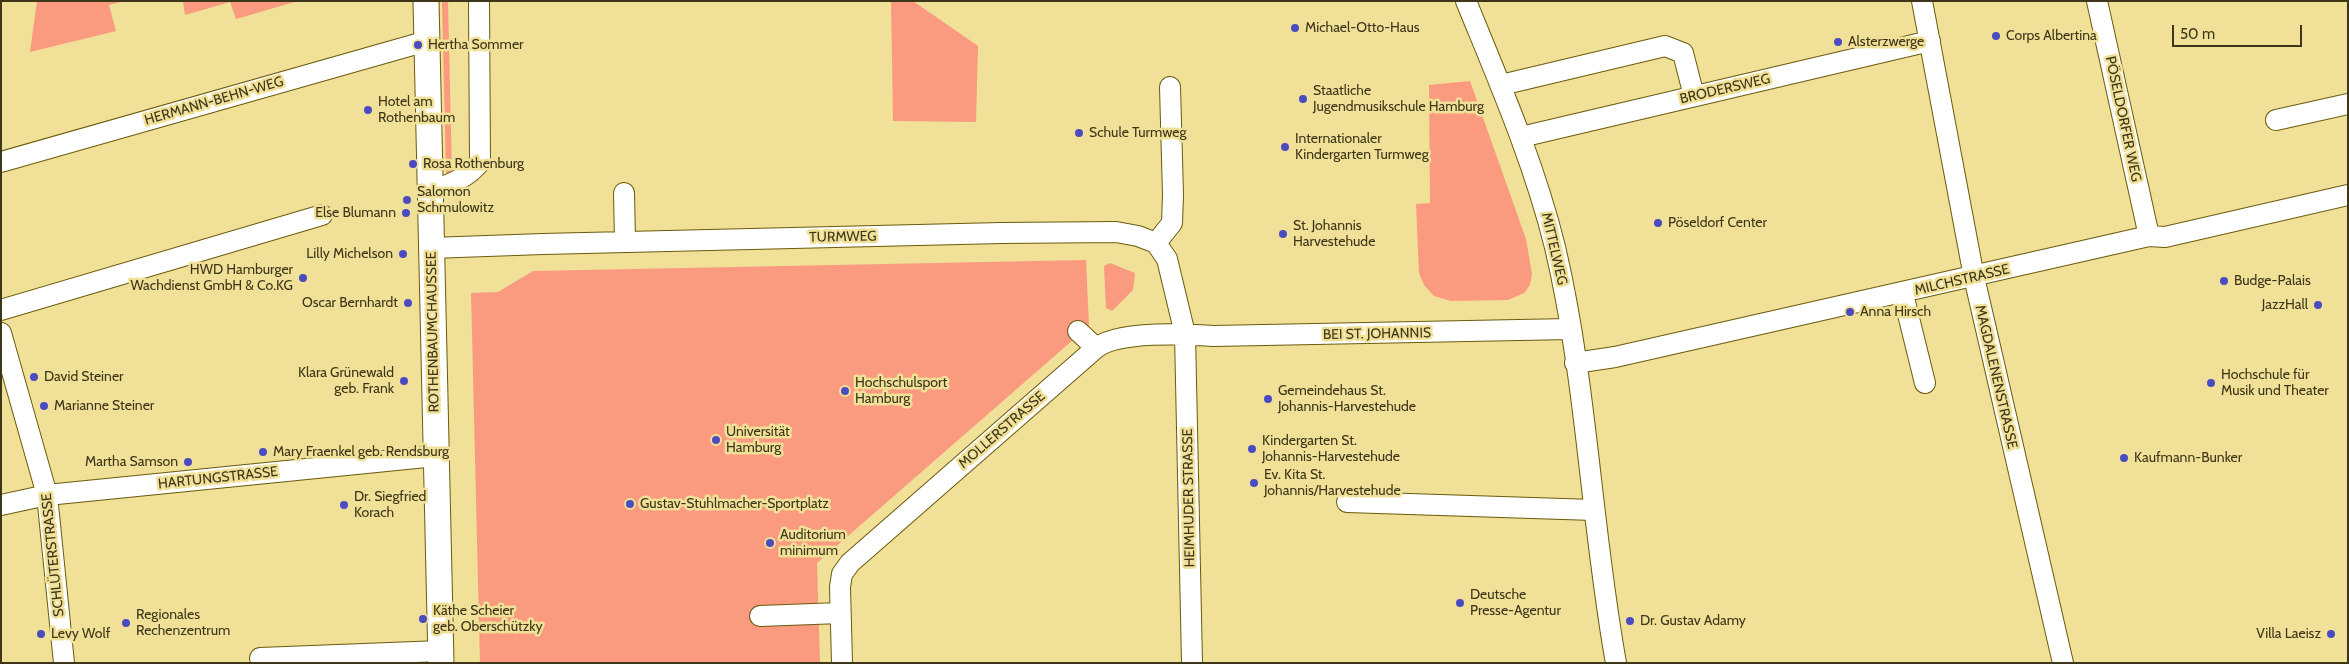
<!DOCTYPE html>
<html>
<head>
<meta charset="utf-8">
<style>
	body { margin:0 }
	#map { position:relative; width:2349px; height:664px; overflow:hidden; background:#f0e098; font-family:Cabin,sans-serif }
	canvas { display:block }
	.frame { position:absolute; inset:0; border:2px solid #3d3619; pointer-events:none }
	.scale { position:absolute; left:2172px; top:25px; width:130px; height:22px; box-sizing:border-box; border:2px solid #3d3619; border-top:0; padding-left:6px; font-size:15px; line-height:18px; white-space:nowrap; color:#3d3619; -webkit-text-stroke:4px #f0e098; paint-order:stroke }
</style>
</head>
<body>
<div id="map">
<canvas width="2349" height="664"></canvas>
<div class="frame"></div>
<div class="scale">50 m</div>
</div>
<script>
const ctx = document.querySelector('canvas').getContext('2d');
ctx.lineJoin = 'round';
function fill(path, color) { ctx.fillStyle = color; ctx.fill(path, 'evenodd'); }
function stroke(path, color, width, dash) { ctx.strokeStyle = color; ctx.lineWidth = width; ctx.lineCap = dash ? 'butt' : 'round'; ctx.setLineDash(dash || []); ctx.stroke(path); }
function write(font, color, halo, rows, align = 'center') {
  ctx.font = font + ' Cabin,sans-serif'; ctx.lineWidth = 5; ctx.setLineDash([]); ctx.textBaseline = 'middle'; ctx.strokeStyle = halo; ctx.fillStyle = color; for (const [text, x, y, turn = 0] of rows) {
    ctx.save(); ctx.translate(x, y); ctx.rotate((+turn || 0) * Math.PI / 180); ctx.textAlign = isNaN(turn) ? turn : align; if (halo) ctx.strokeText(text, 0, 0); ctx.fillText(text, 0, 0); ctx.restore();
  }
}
const green = new Path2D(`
	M37,1H124L109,5L116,31L30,52Z
	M183,1H298L236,19L230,2L185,15Z
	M442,1H448L452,175L446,173Z
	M891,1H913L978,46L976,122L893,121Z
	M1470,81L1526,239L1532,274L1530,285L1524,293L1508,300L1451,301L1434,296L1424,285L1419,273L1416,204L1430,203L1429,85Z
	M1086,260L1089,326L817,563L820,663H480L471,293L498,292L533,271Z
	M1110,263L1135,273L1133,290L1112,311L1106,308L1104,266Z`);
const minor = new Path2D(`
	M1466,1C1499,82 1534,162 1555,247C1587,383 1591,525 1616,663
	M1922,1L1974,277L2063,663
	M2097,1L2149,236
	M1501,85L1665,46L1683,53L1694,96
	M2276,120L2348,104
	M1521,137L1930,41
	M1,162L427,41
	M430,192C448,185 468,178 480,162L479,1
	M624,193L625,241
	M1156,243L1172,223L1173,195L1170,87
	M431,248L543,244L1001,233L1116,232L1138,236L1156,243L1167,259L1185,334L1192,663
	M1903,294L1925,383
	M1,310L322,215
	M1078,331L1096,348
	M1,333L47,495L64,663
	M1575,363L1615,357L2149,236L2165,237L2348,195
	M1347,502L1594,510
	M1,505L47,495L436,456
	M760,616L840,613
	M260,658L441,651
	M842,663L840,587L842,574L850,563L1096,348C1118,331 1185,334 1213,336L1570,329`);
const major = new Path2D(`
	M426,1L441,663`);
const markers = [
	[1295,28,5,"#4a4bc1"],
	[1996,36,5,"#4a4bc1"],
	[1838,42,5,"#4a4bc1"],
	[418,45,5,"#4a4bc1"],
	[1303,99,5,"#4a4bc1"],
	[368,110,5,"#4a4bc1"],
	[1079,133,5,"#4a4bc1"],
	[1285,147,5,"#4a4bc1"],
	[413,164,5,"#4a4bc1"],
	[407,200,5,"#4a4bc1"],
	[406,213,5,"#4a4bc1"],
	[1658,223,5,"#4a4bc1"],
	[1283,234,5,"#4a4bc1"],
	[403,254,5,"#4a4bc1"],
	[303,278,5,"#4a4bc1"],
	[2224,281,5,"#4a4bc1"],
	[408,303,5,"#4a4bc1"],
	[2318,305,5,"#4a4bc1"],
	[1850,312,5,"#4a4bc1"],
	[34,377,5,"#4a4bc1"],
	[404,381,5,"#4a4bc1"],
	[2211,383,5,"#4a4bc1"],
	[845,391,5,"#4a4bc1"],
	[1268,399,5,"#4a4bc1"],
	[44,406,5,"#4a4bc1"],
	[716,440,5,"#4a4bc1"],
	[1252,449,5,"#4a4bc1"],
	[263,452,5,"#4a4bc1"],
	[2124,458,5,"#4a4bc1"],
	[188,462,5,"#4a4bc1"],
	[1254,483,5,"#4a4bc1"],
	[630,504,5,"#4a4bc1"],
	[344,505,5,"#4a4bc1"],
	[770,543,5,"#4a4bc1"],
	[1460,603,5,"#4a4bc1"],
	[423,619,5,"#4a4bc1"],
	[1630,621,5,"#4a4bc1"],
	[126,623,5,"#4a4bc1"],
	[41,634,5,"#4a4bc1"],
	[2331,634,5,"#4a4bc1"]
];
const poiNames = [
	["Michael-Otto-Haus",1305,28],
	["Corps Albertina",2006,36],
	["Alsterzwerge",1848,42],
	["Hertha Sommer",428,45],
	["Staatliche",1313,91],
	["Jugendmusikschule Hamburg",1313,107],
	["Hotel am",378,102],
	["Rothenbaum",378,118],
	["Schule Turmweg",1089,133],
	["Internationaler",1295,139],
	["Kindergarten Turmweg",1295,155],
	["Rosa Rothenburg",423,164],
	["Salomon",417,192],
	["Schmulowitz",417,208],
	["Else Blumann",396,213,"right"],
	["Pöseldorf Center",1668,223],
	["St. Johannis",1293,226],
	["Harvestehude",1293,242],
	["Lilly Michelson",393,254,"right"],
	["HWD Hamburger",293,270,"right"],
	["Wachdienst GmbH & Co.KG",293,286,"right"],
	["Budge-Palais",2234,281],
	["Oscar Bernhardt",398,303,"right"],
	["JazzHall",2308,305,"right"],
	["Anna Hirsch",1860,312],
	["Klara Grünewald",394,373,"right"],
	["geb. Frank",394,389,"right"],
	["Hochschule für",2221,375],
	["Musik und Theater",2221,391],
	["David Steiner",44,377],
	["Hochschulsport",855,383],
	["Hamburg",855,399],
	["Gemeindehaus St.",1278,391],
	["Johannis-Harvestehude",1278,407],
	["Marianne Steiner",54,406],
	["Universität",726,432],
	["Hamburg",726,448],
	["Kindergarten St.",1262,441],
	["Johannis-Harvestehude",1262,457],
	["Mary Fraenkel geb. Rendsburg",273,452],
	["Kaufmann-Bunker",2134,458],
	["Martha Samson",178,462,"right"],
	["Ev. Kita St.",1264,475],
	["Johannis/Harvestehude",1264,491],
	["Dr. Siegfried",354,497],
	["Korach",354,513],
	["Gustav-Stuhlmacher-Sportplatz",640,504],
	["Auditorium",780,535],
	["minimum",780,551],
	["Deutsche",1470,595],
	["Presse-Agentur",1470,611],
	["Käthe Scheier",433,611],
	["geb. Oberschützky",433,627],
	["Regionales",136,615],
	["Rechenzentrum",136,631],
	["Dr. Gustav Adamy",1640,621],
	["Levy Wolf",51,634],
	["Villa Laeisz",2321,634,"right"]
];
const streetNames = [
	["BRODERSWEG",1725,89,-13],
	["HERMANN-BEHN-WEG",214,101,-16],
	["PÖSELDORFER WEG",2123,119,78],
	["TURMWEG",843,237,-1],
	["MITTELWEG",1554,249,77],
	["MILCHSTRASSE",1962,280,-13],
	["ROTHENBAUMCHAUSSEE",433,332,-91],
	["BEI ST. JOHANNIS",1377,334,-1],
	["MAGDALENENSTRASSE",1996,377,77],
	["MOLLERSTRASSE",1002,430,-41],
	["HARTUNGSTRASSE",218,478,-6],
	["HEIMHUDER STRASSE",1189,498,-91],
	["SCHLÜTERSTRASSE",53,555,-96]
];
fill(green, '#fa9a7e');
stroke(minor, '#6b5b0c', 22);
stroke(major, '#6b5b0c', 27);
stroke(minor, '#fff', 20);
stroke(major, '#fff', 25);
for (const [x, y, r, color] of markers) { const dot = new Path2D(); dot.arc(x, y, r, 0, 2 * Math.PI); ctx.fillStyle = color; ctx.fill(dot); stroke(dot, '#f0e098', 2); }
write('14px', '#3d3619', '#f0e098', poiNames, 'left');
write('14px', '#3d3619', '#f0e098', streetNames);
</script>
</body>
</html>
